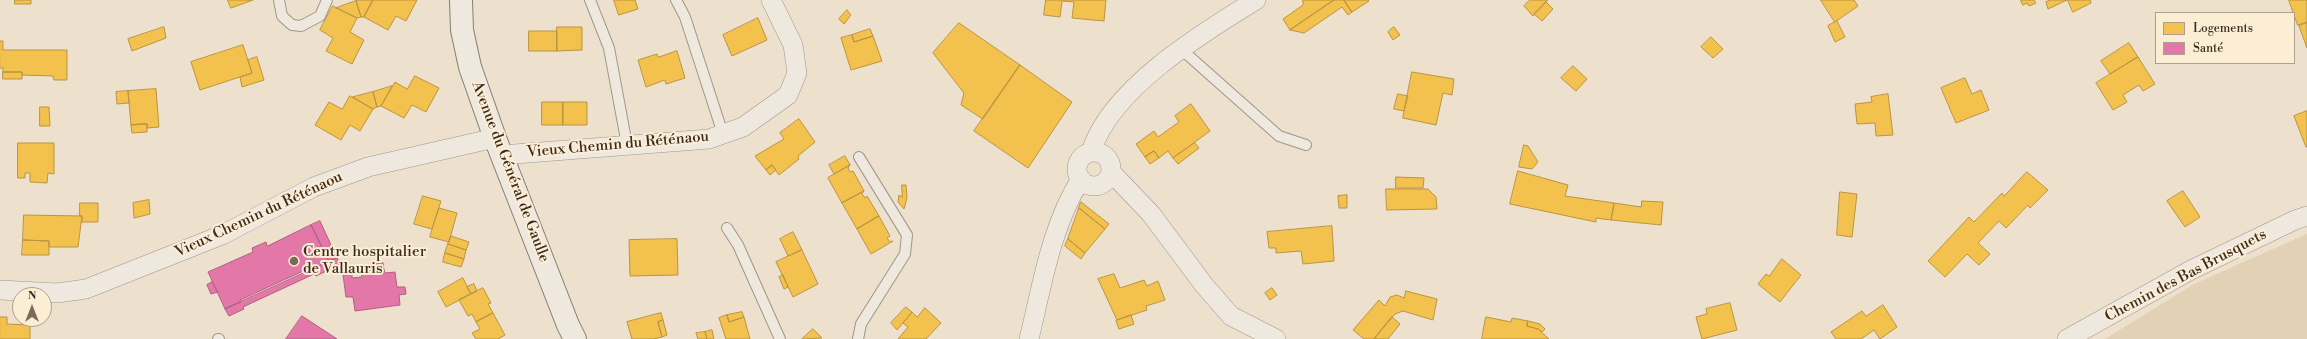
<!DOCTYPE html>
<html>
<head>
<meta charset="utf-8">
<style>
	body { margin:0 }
	#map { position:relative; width:2307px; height:339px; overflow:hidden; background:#ede0cc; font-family:"Libre Bodoni",serif }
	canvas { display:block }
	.legend { position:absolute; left:2155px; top:12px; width:140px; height:52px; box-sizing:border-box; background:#fcedd5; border:1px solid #af9f8d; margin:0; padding:5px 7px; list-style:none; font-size:12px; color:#3b2b20 }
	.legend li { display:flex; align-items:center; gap:8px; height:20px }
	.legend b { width:20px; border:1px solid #af9f8d }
	.north { position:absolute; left:12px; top:287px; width:40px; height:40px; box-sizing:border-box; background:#fcedd5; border:1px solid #af9f8d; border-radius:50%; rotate:0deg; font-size:11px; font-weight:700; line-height:16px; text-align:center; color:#3b2b20 }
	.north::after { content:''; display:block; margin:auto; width:14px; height:18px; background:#796a5c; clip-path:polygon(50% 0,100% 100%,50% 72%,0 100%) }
</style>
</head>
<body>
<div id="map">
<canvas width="2307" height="339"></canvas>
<ul class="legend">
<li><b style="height:11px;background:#f2c14e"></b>Logements</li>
<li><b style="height:11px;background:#e377a8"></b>Santé</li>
</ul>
<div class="north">N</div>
</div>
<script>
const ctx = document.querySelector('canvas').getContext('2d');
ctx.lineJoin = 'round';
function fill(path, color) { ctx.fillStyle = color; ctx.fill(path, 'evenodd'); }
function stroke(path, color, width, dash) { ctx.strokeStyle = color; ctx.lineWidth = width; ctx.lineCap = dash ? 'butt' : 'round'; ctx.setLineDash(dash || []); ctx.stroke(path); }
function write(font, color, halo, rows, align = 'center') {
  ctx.font = font + ' "Libre Bodoni",serif'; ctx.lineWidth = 4; ctx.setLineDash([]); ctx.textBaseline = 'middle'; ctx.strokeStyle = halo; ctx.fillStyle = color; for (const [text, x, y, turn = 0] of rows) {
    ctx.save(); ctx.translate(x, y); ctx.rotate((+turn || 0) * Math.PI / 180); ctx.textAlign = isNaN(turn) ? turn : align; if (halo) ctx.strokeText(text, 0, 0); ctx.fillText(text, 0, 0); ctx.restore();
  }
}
const green = new Path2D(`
	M2307,234V339H2105L2194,284Z`);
const homes = new Path2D(`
	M15,0H31V4H15Z
	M228,0H253L231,8Z
	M360,0H373L364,17H361L356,1Z
	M373,0H417L406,21L396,16L388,30L364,17Z
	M614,0H635L638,9L619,15Z
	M1046,0H1106L1104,21L1072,18L1074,2L1062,1L1060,17L1044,15Z
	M1303,0H1334L1290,30L1283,19L1303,5Z
	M1334,0H1344L1352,12L1348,15L1342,7L1304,33L1290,30Z
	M1344,0H1368L1369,1L1352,12Z
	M1530,0H1548L1533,16L1524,6Z
	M1821,0H1854L1858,6L1835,22Z
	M2021,0H2034L2036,3L2029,6L2027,3L2023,5Z
	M2051,0H2067L2048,9L2046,2Z
	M2068,0H2090L2091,3L2073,12Z
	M2289,0H2307V22L2298,25Z
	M356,1L361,17L357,18L336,8Z
	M1546,2L1553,9L1542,21L1534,14Z
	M333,6L357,18L350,32L364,40L352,64L326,51L333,38L320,30Z
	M847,10L851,15L844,24L839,19Z
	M758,18L767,40L732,56L723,35Z
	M1837,21L1845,37L1835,42L1828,26Z
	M959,23L1020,65L983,119L961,105L964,93L933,53Z
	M2307,23V48L2299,26Z
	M164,27L166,38L132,51L128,39Z
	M557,27H582V50L557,51Z
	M1394,27L1400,35L1393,40L1388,32Z
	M870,29L873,36L854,42L852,35Z
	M529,31H557V51H529Z
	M852,35L854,42L873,36L882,61L851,70L841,38Z
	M1711,37L1723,49L1713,58L1701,47Z
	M0,41H3V50H67V80H54L53,76L22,75V72H3V68H0Z
	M2129,43L2138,57L2110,74L2101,61Z
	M243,45L252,73L200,90L191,62Z
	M677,51L685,78L666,84L665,80L646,87L638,60L657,54L658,57Z
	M257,57L264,80L242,87L240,77L252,73L248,60Z
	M2138,57L2155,84L2143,91L2139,85L2123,95L2127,102L2113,110L2096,83Z
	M1020,65L1072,102L1028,168L974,131Z
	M1573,66L1587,79L1576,91L1561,78Z
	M3,72H22V79H3Z
	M1412,72L1454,79L1452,95L1443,93L1436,125L1403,118Z
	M415,76L439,88L426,112L412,105L404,118L381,106L395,82L407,89Z
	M1965,78L1972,94L1981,90L1989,110L1956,123L1941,88Z
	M392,86L381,106L377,107L373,92Z
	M156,89L159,127L147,128V124L131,125L128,91Z
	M128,91L129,103L117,104L116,92Z
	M373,92L377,107L373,109L353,97Z
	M1398,94L1408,96L1404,111L1394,109Z
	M1888,94L1893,135L1876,136L1875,123L1857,124L1855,104L1872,102L1871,97Z
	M350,96L373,109L360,131L350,125L341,140L315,125L329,102L342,109Z
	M542,102H563V125H542Z
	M563,102H587V125H563Z
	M1191,104L1210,131L1173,158L1168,151L1159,158L1154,151L1145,157L1136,144L1154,131L1158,137L1179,122L1175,116Z
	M40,107H49L50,126H40Z
	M2307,111V147H2306L2294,116Z
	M799,119L815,142L798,156L799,159L779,175L772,165L766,170L755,156L784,139L780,133Z
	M147,124V132L132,133L131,125Z
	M18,143H54V174L48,173L47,183L30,182V173H25V178H18Z
	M1195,143L1199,148L1178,164L1173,158Z
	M1524,145L1528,146L1538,162L1532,169L1519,167Z
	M1154,151L1159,158L1150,164L1145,157Z
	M845,156L850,165L834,174L829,165Z
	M772,165L776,170L770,175L766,170Z
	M850,165L848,168L850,172L853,171L864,191L842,203L828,178Z
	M1518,171L1568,185L1565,196L1614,203L1611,220L1596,218V222L1510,204Z
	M2027,172L2048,190L2030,208L2028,205L2006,228L1999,221L1978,243L1990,254L1979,265L1967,254L1945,277L1928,261L1969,217L1974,222L2002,193L2004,196Z
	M1396,177L1424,178L1423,188H1396Z
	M902,185H906L907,198L904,209L898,202L899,195L902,197Z
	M1386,189H1428L1436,197L1437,209L1387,210Z
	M864,191L862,194L865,198L867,196L879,216L857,229L842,203Z
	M2183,191L2200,217L2185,227L2167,201Z
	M1840,192L1857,194L1852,237L1837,235Z
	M1347,195V208H1339L1338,196Z
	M423,196L441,201L432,229L414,224Z
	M149,200L150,214L134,218L133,203Z
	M1642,201L1663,202L1661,225L1611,220L1614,203L1641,207Z
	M1081,202L1109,224L1105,229L1079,208Z
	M80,203H98V222H82V216H80Z
	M439,208L457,213L449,242L430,237Z
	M1079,208L1105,229L1085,253L1068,239Z
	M24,215L82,216L78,247H49V241L23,240Z
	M879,216L890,236L887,238L890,242L893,241L871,254L857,229Z
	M1332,226L1334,261L1303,264L1301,251L1276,253V248H1269L1267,232Z
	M793,232L802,250L788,256L780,239Z
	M451,236L469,242L466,250L448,244Z
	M677,239L678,275L630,276L629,240Z
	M1068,239L1085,253L1081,259L1065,246Z
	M23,240L49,241V255H22Z
	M448,244L466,250L464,259L445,253Z
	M802,250L818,284L793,297L776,262Z
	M445,253L464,259L461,267L443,262Z
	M1782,259L1801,275L1780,302L1758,284L1766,274L1769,276Z
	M1114,274L1120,288L1144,280L1147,286L1158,281L1165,300L1146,306L1147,310L1117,320L1098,279Z
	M783,275L788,287L784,289L779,277Z
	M463,278L471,294L446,307L438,292Z
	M474,284L477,291L471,294L467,287Z
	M483,288L491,303L488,304L493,313L476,322L472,314L468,316L459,300Z
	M1272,288L1277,295L1270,300L1265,293Z
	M1406,291L1437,299L1433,320L1403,311L1395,314L1374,339H1364L1353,330L1379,300L1385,306L1390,297L1397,295L1404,298Z
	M1730,303L1737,330L1702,339L1696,317L1707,314L1706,309Z
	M1883,305L1897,327L1880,339L1874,330L1861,339H1836L1831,332L1862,311L1866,316Z
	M906,307L912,312L897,330L891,323Z
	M925,308L941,323L926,339H898L908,327L903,323L912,312L917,317Z
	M742,312L744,317L729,322L727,315Z
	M493,313L505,335L498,339H476L472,333L480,329L476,322Z
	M661,313L663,320L658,322L662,337L653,339H632L627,322Z
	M727,315L729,322L744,317L750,339H726L719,318Z
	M1131,315L1134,324L1119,329L1116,321Z
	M0,317H7V324L30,325V339H0Z
	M1392,317L1400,324L1388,339H1374Z
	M1486,317L1511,322L1512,318L1528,321L1527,326L1538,329L1549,339H1482Z
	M663,320L667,335L662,337L658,322Z
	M1528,321L1540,324L1545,329L1542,332L1538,329L1527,326Z
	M813,329L822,338L802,339Z
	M712,330L714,339H707L705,332Z
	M705,332L707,339H698L696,333Z`);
const health = new Path2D(`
	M320,221L337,258L329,261L311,225Z
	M311,225L329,261L313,269L312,267L240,300L241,302L225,309L208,272L253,252L252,248L266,242L267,246Z
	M337,258L341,264L316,276L314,274L243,307L244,309L229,316L225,309Z
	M383,263L384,270L370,272L369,265Z
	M384,270L385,273L395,272L397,287H405L406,294L399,295L400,305L355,311L353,297H346L343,275L352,274V278L362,277L361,273Z
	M212,282L218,292L211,294L207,285Z
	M302,316L337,339H286Z`);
const lane = new Path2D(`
	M279,0L282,16L292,25L301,26L320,16L327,0
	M590,0L609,48L627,145
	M676,0L685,17L723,134
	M1181,49L1279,136L1306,145
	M727,228L738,245L780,339
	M218,339H219
	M858,339L861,324L905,254L907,235L859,157`);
const street = new Path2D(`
	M1091,152C1110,89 1202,33 1256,0
	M1077 169a17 17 0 1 1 34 0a17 17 0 1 1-34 0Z
	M502,155L709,139L743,127L788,95L797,73L793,45L771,0
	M1111,172L1151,214L1204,285L1231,316L1276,339
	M0,290L57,293L86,289L222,235L314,187L368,167L495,138
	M1029,339C1042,286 1051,226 1081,179
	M2067,339L2191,270L2295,220L2307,216`);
const secondary = new Path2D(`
	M461,0L462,30L470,67L495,138L568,325L575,339`);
const markers = [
	[294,261,5,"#796a5c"]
];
const streetNames = [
	["Vieux Chemin du Réténaou",618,145,-5],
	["Avenue du Général de Gaulle",510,172,69],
	["Vieux Chemin du Réténaou",259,215,-25],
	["Chemin des Bas Brusquets",2186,276,-28]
];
const poiNames = [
	["Centre hospitalier",303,252],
	["de Vallauris",303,269]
];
fill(green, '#e3d1b5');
fill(homes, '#f2c14e');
stroke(homes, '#bb9440', 1);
fill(health, '#e377a8');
stroke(health, '#b1607f', 1);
stroke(lane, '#9f9689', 12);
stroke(street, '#9f9689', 20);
stroke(secondary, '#867e72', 24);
stroke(lane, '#efe8df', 10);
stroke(street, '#efe8df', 19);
stroke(secondary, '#efe8df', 22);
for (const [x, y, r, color] of markers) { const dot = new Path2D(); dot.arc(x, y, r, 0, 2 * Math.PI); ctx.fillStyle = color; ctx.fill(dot); stroke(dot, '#fcedd5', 1.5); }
write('15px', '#3b2b20', '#fcedd5', streetNames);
write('15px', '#3b2b20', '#fcedd5', poiNames, 'left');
</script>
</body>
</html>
